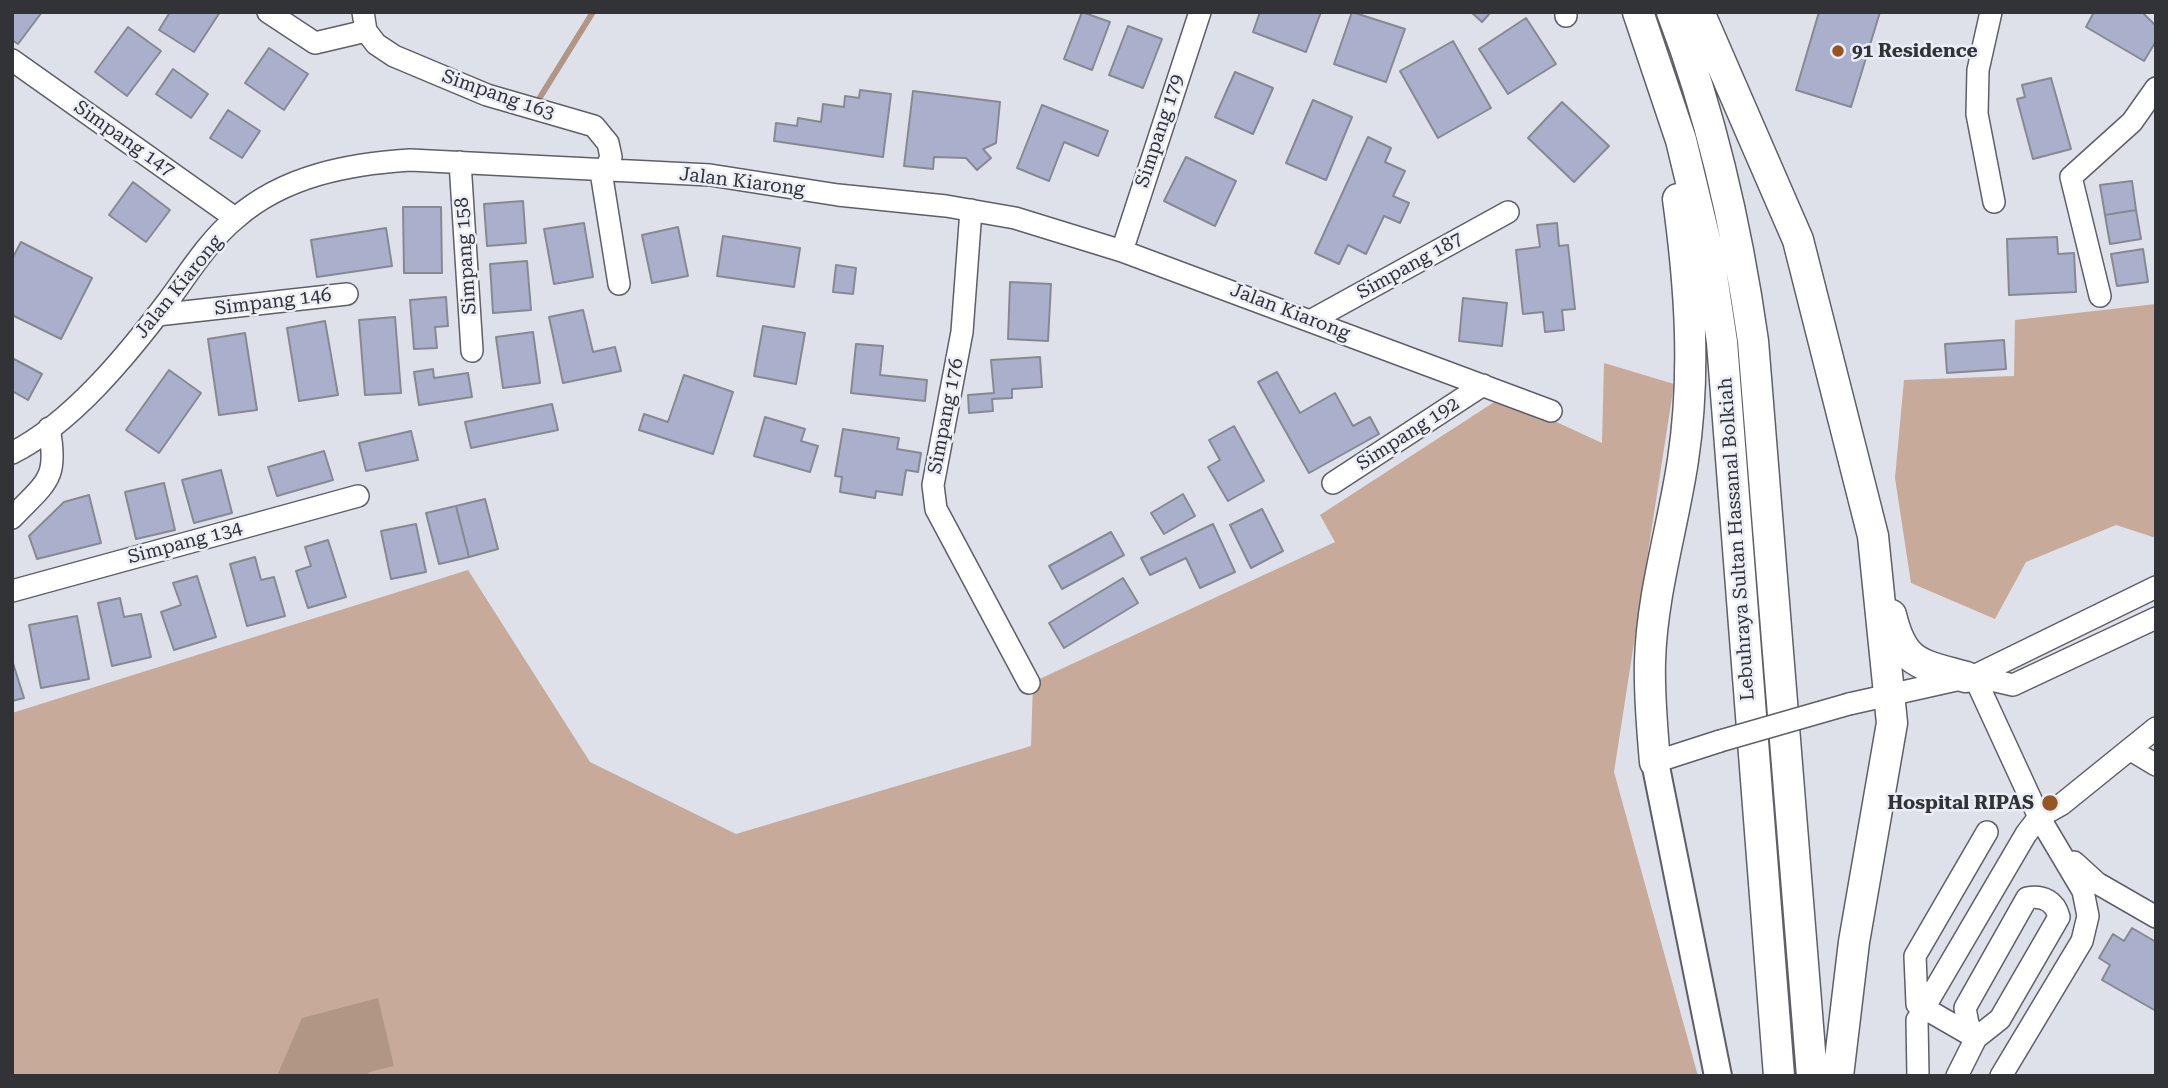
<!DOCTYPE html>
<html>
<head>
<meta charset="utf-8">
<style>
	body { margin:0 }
	#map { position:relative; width:2168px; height:1088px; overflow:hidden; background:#dee0ea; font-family:"Roboto Serif",serif }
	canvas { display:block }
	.frame { position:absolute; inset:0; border:14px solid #323337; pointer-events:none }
</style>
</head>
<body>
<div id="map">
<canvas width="2168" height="1088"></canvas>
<div class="frame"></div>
</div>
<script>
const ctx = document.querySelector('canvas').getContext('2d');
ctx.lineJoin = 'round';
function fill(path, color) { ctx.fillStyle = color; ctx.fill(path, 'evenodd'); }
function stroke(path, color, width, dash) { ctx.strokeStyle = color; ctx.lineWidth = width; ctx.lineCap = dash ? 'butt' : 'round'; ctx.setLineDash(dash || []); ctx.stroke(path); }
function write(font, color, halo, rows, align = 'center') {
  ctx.font = font + ' "Roboto Serif",serif'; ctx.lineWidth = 5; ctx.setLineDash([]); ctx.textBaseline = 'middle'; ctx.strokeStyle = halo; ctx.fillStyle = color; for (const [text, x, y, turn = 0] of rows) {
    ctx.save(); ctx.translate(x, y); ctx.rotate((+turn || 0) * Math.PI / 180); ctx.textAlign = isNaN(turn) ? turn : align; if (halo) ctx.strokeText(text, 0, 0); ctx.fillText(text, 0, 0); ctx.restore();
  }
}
const forest = new Path2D(`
	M2156,304V538L2116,525L2026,562L1995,619L1911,583L1895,478L1904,380L2014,376L2015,320Z
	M1604,363L1674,384L1614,772L1698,1076H12V713L468,570L590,762L736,834L1031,746L1033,682L1335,542L1320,515L1502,397L1602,443Z`);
const water = new Path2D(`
	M378,998L394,1066L369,1072L366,1076H277L302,1018Z`);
const stream = new Path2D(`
	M539,99L593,12`);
const building = new Path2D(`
	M12,12H42L18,44L12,40Z
	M170,12H220L194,52L159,30Z
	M1082,12L1110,22L1092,70L1064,59Z
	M1260,12H1321L1306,52L1253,32Z
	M1352,12L1405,29L1386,82L1334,64Z
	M1471,12H1491L1482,22Z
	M1819,12H1880L1851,107L1796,90Z
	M2094,12H2142L2156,26V41L2144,61L2086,27Z
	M1526,18L1556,64L1508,94L1479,49Z
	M1128,26L1162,39L1143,88L1109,75Z
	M128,27L161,51L127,96L95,72Z
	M1453,41L1491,108L1438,138L1400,71Z
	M269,48L308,74L284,110L245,83Z
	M173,69L208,94L191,118L156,94Z
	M1235,72L1273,88L1253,134L1215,117Z
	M2051,78L2071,149L2033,159L2017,99L2025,97L2022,85Z
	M860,90L891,94L883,157L774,141L776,123L797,126L798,118L821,122L823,104L844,107L845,96L859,98Z
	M913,91L1000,102L996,143L983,149L991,158L977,170L966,158L934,157L933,169L904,166Z
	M1313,100L1352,117L1326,180L1286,163Z
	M1562,102L1609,146L1574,182L1528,138Z
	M1042,105L1108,131L1098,156L1064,142L1049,181L1017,168Z
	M228,110L260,131L242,158L210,138Z
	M1368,137L1391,148L1385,162L1405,171L1393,196L1409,203L1400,223L1384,216L1366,254L1348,245L1339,264L1315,253Z
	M1186,157L1236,181L1215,226L1164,201Z
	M2132,181L2136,210L2105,215L2100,185Z
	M133,182L170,210L146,242L109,215Z
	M523,201L526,243L487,246L484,204Z
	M403,207H441L442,273H404Z
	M2136,210L2141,239L2110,244L2105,215Z
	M584,223L593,277L554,284L544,229Z
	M1557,223L1559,246L1568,245L1575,309L1562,310L1564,330L1545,332L1543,312L1523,314L1516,250L1540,247L1537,225Z
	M678,227L688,276L652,283L642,235Z
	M386,228L392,266L317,277L311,240Z
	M723,236L800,248L794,287L717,276Z
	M2057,237L2058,254L2074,253L2076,292L2009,295L2007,239Z
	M21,242L92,278L61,339L12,315V259Z
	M2143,249L2148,282L2117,286L2111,254Z
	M527,261L531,310L493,313L490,264Z
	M836,265L856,268L853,294L833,292Z
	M1010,282L1051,284L1048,341L1008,339Z
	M446,297L448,326L435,327L437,348L414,349L410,300Z
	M1463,298L1507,303L1502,346L1459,341Z
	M583,310L593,352L615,347L621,371L563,383L549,317Z
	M395,317L401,393L365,395L359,320Z
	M325,321L338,395L299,401L287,328Z
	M763,326L805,333L796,384L754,376Z
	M533,332L540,383L503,388L496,337Z
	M245,333L257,410L219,415L208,339Z
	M2004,340L2006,369L1947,373L1945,344Z
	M856,344L883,346L880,375L927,380L925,401L851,393Z
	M1040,357L1042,387L1012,389V398L992,399L993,411L969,413L968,395L994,393L991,360Z
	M12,358L42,374L28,400L12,391Z
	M433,369L434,378L468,373L472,397L419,405L414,372Z
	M169,370L201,393L159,453L126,430Z
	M1277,372L1300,413L1335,393L1353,426L1370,417L1379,434L1309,473L1258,382Z
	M684,375L733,392L713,454L639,430L644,414L668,422Z
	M552,404L558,430L471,448L465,422Z
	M765,417L805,429L801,441L818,446L810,472L754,456Z
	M1234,426L1264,481L1228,501L1208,467L1220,460L1209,440Z
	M843,429L899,438L897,449L921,453L918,472L906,470L902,495L876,491L875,498L840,492L842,477L835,476Z
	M411,431L418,460L366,471L359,443Z
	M324,451L333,480L277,496L268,467Z
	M221,470L232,513L194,523L182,480Z
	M164,483L175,530L136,539L125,492Z
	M1183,494L1195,516L1164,534L1151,513Z
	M89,495L101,543L37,559L29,536L64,502Z
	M485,499L498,549L469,557L456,506Z
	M456,506L469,557L439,564L426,513Z
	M1262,509L1283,551L1251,568L1230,525Z
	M416,524L426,572L391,579L381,531Z
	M1213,524L1235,572L1200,588L1186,558L1150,575L1141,558Z
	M1111,532L1124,555L1062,589L1049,566Z
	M328,540L346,597L308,608L296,571L311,566L305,547Z
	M255,557L261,580L274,577L285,616L247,626L230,564Z
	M197,576L216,637L174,650L161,612L181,605L173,583Z
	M1123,578L1138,603L1064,648L1049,623Z
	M120,598L124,617L141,614L151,657L112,666L98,603Z
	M77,616L89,679L41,688L29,625Z
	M12,660L24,698L12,701Z
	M2132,928L2156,942V1011L2102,980L2110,965L2099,958L2113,934L2124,941Z`);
const minor = new Path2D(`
	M268,12L315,43L366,31
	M363,12L366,31L376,44L394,56L487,95L594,126L608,143L611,157L602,178L619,284
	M1566,12V16
	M1991,12L1978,70L1977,114L1994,202
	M12,60L235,218
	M460,162L472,351
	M971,210L962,332L933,485L936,509L1029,683
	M1122,251L1200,12
	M2100,296L2071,177L2132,122L2156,88
	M157,315L347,294
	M1312,320L1508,212
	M12,453C72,423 128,354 168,301C188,274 209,240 236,218C284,176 348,164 410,160L710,175L838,195L946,206L1015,218L1122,251L1551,411
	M1333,483L1483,385
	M12,518C46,482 59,480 49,428
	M12,591L358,496
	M1974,676L2039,817L2083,891L2088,916L2082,941L2001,1076
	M1974,676L2013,685L2156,618
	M1849,704L1974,676L2156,587
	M2131,750L2156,765
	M1655,762L1720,741
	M2074,862L2097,883L2156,917
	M1976,1038L1917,1004L1915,956L1987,832
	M1918,1076L1917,1020L2026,834L2039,817L2062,804L2156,728
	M1957,1076L1976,1038L2000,1019L2059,917C2055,901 2043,895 2027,898L1965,1008L1968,1024L1976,1038`);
const major = new Path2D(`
	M1655,762L1718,1076`);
const highway = new Path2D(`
	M1638,12L1681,140L1709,256L1722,342L1779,1076
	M1672,12C1713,120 1737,228 1753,341L1812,1076
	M1699,12L1798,240L1873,536L1892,723L1854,942L1838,1076
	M1891,615C1903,665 1920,664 1966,677
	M1655,762C1652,728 1649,695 1650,661C1652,593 1673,527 1683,460C1696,373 1690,286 1678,199`);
const minorBridge = new Path2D(`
	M1720,741L1849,704`);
const markers = [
	[1838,51,7,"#985524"],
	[2050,803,9,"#985524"]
];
const poiNames = [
	["91 Residence",1852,51],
	["Hospital RIPAS",2034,803,"right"]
];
const streetNames = [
	["Simpang 163",498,95,19],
	["Simpang 179",1160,131,-72],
	["Simpang 147",124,139,35],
	["Jalan Kiarong",742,182,7],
	["Simpang 158",466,256,-94],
	["Simpang 187",1410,266,-29],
	["Jalan Kiarong",179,287,-51],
	["Simpang 146",273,302,-7],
	["Jalan Kiarong",1290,312,21],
	["Simpang 176",946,416,-79],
	["Simpang 192",1408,434,-33],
	["Lebuhraya Sultan Hassanal Bolkiah",1737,539,-94],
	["Simpang 134",185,543,-15]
];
fill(forest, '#c7aa99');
fill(water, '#b19685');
stroke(stream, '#b19685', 6);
fill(building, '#aab0cc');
stroke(building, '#878992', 2);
stroke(minor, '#5e5f68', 24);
stroke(major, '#5e5f68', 30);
stroke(highway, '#5e5f68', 33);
stroke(minor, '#fff', 21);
stroke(major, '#fff', 26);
stroke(highway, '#fff', 30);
stroke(minorBridge, '#5e5f68', 24, []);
stroke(minorBridge, '#fff', 21);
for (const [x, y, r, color] of markers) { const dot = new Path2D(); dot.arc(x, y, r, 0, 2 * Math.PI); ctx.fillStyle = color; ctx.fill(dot); stroke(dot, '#ebedf7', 2.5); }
write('bold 19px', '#323337', '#ebedf7', poiNames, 'left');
write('19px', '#323337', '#ebedf7', streetNames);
</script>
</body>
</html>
